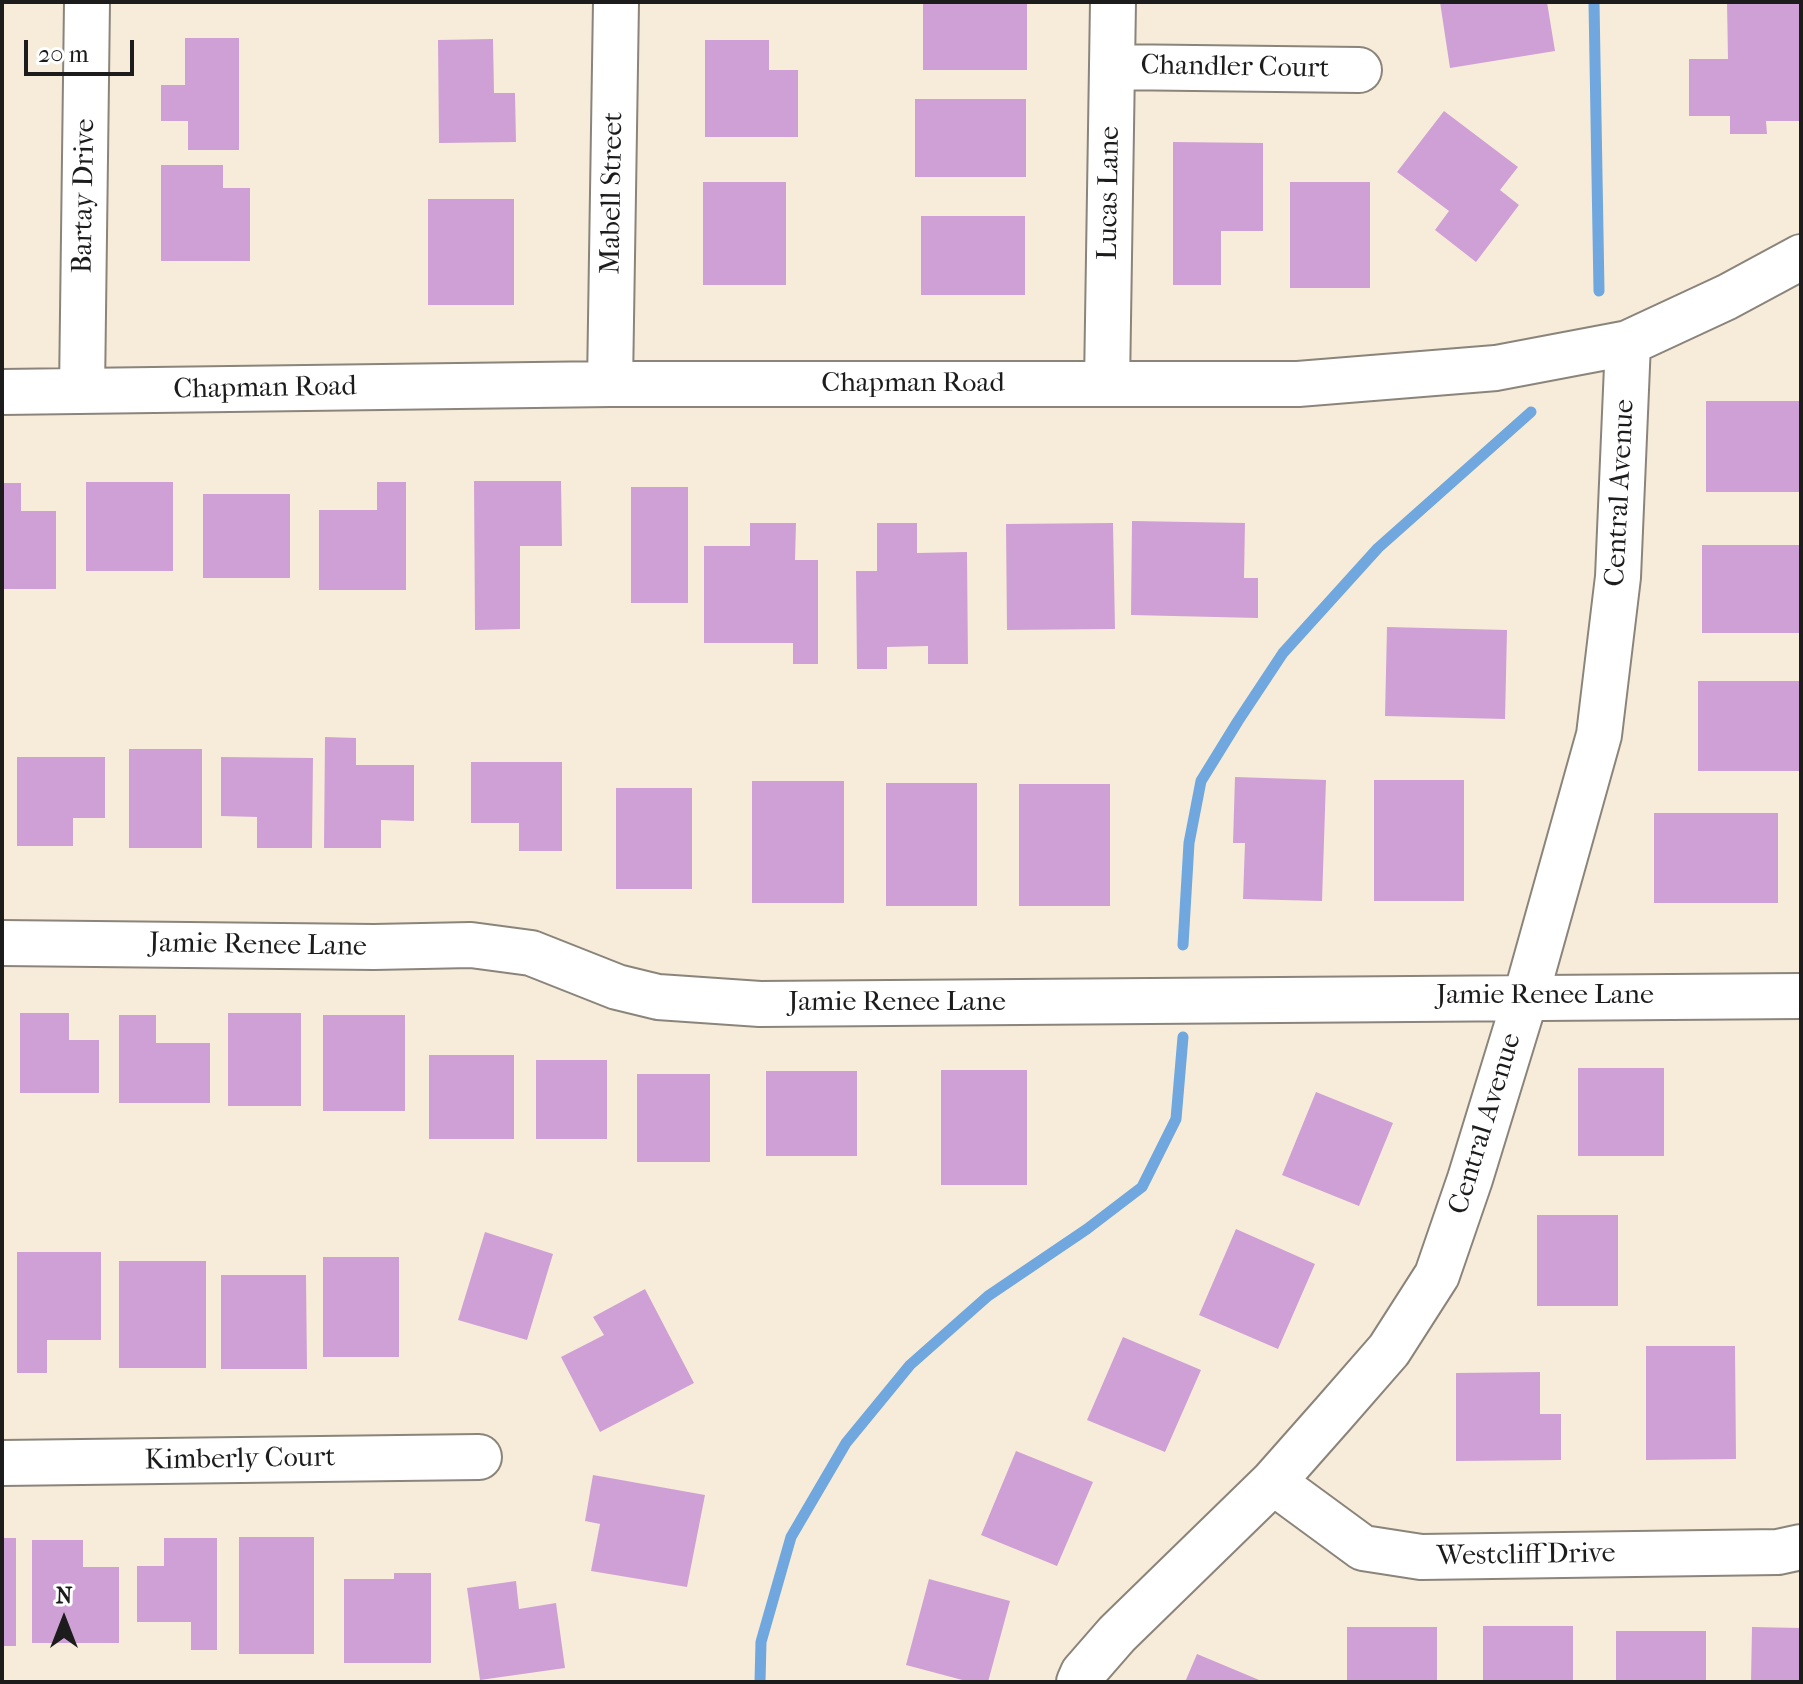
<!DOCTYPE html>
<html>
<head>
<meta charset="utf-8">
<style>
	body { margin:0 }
	#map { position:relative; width:1803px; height:1684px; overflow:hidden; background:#f7ecda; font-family:"IM FELL French Canon",serif }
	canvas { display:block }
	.frame { position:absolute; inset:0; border:4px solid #1c1c1c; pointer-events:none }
	.north { position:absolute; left:24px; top:1580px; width:80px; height:80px; -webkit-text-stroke:6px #fff; paint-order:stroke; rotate:0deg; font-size:22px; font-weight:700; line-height:32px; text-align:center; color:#1c1c1c }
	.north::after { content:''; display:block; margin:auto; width:28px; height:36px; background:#1c1c1c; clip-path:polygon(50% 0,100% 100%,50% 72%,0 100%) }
	.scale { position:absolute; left:24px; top:40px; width:110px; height:36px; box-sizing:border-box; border:4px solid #1c1c1c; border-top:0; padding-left:10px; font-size:24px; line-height:28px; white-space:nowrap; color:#1c1c1c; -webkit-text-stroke:6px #fff; paint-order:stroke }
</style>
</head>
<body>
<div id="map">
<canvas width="1803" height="1684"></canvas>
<div class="frame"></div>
<div class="north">N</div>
<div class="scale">20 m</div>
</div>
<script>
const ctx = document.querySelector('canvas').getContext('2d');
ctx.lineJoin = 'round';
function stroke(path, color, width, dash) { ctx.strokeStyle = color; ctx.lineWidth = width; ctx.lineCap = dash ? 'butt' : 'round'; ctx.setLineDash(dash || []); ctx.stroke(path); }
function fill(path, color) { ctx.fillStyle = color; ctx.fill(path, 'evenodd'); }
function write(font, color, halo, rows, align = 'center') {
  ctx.font = font + ' "IM FELL French Canon",serif'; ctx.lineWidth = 6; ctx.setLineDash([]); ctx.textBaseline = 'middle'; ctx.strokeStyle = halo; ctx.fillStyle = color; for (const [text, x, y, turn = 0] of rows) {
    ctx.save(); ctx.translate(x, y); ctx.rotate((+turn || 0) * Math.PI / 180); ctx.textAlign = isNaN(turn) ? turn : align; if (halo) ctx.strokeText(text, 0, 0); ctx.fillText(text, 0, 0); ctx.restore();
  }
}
const stream = new Path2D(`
	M1594,2L1599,291
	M1183,945L1189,843L1201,781L1238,721L1283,653L1378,548L1531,412
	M760,1682L761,1642L791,1537L846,1443L910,1365L988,1296L1087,1229L1142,1187L1176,1119L1183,1037`);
const building = new Path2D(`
	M923,2H1027V70H923Z
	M1440,2H1547L1555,51L1450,68Z
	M1727,2H1759V4H1766V2H1801V121H1766L1767,134H1730V116H1689V59H1728Z
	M185,38H239V150H188V121H161V85H185Z
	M493,39L494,93H515L516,142L439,143L438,40Z
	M705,40H769V70H798V137H705Z
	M915,99H1026V177H915Z
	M1444,111L1518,167L1500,190L1519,205L1476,262L1435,230L1449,211L1397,172Z
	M1173,142L1263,143V231H1221V285H1173Z
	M161,165H223V188H250V261H161Z
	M703,182H786V285H703Z
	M1290,182H1370V288H1290Z
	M428,199H514V305H428Z
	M921,216H1025V295H921Z
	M1706,401H1801V492H1706Z
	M474,481H561L562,546H520V629L475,630Z
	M86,482H173V571H86Z
	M377,482H406V590H319V510H377Z
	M2,483H21V511H56V589H2Z
	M631,487H688V603H631Z
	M203,494H290V578H203Z
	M1132,521L1245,523L1244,578H1258V618L1131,615Z
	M750,523H796L795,560H818V664H793V643H704V546H750Z
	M877,523H917V553L967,552L968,664H928V646L887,647V669H857L856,571H877Z
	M1113,523L1115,629L1007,630L1006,524Z
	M1702,545H1801V633H1702Z
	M1387,627L1507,630L1505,719L1385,716Z
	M1698,681H1801V771H1698Z
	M325,737L356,738V765H414V821L381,820V848H324Z
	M129,749H202V848H129Z
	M17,757H105V818H73V846H17Z
	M221,757L313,758L312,848H257V817L221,816Z
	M471,762H562V851H519V823H471Z
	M1235,777L1326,780L1322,901L1243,899L1245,843H1233Z
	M1374,780H1464V901H1374Z
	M752,781H844V903H752Z
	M886,783H977V906H886Z
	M1019,784H1110V906H1019Z
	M616,788H692V889H616Z
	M1654,813H1778V903H1654Z
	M20,1013H69V1040H99V1093H20Z
	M228,1013H301V1106H228Z
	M119,1015H156V1043H210V1103H119Z
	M323,1015H405V1111H323Z
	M429,1055H514V1139H429Z
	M536,1060H607V1139H536Z
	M1578,1068H1664V1156H1578Z
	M941,1070H1027V1185H941Z
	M766,1071H857V1156H766Z
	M637,1074H710V1162H637Z
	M1316,1092L1393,1123L1359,1206L1282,1175Z
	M1537,1215H1618V1306H1537Z
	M1236,1229L1315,1264L1278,1349L1199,1315Z
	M485,1232L553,1254L527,1340L458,1320Z
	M17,1252H101V1340H47V1373H17Z
	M323,1257H399V1357H323Z
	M119,1261H206V1368H119Z
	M221,1275H306L307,1369H221Z
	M645,1289L694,1383L600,1432L561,1357L604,1335L593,1317Z
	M1123,1337L1201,1370L1165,1452L1087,1420Z
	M1646,1346H1735L1736,1459L1646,1460Z
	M1540,1372V1414H1561V1460L1456,1461V1373Z
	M1016,1451L1093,1482L1057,1566L981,1535Z
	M593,1475L705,1495L687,1587L591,1571L600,1524L585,1521Z
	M239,1537H314V1654H239Z
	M2,1538H16V1646H2Z
	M164,1538H217V1650H191V1622H137V1566H164Z
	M32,1540H83V1567H119V1643H32Z
	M394,1573H431V1663H344V1579H394Z
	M929,1579L1010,1601L988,1682H970L906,1665Z
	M516,1581L519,1609L556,1603L565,1668L480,1680L467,1588Z
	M1483,1626H1573V1682H1483Z
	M1347,1627H1437V1682H1347Z
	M1752,1627L1801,1628V1682H1751Z
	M1616,1631H1706V1682H1616Z
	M1197,1654L1264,1682H1185Z`);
const minor = new Path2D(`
	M1112,67L1359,70
	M610,384L616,2
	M1107,384L1113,2
	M82,391L87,2
	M2,392L610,384H1298L1496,368L1628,343L1727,297L1801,257
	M2,943L374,947L471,945L531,953L617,987L658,997L760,1004L1801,996
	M2,1463L479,1457
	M1273,1482L1363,1548L1421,1557L1778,1552L1801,1547
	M1079,1682L1083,1673L1117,1634L1273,1482L1334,1413L1389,1350L1437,1275L1470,1179L1526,996L1599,735L1618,577L1628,343`);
const streetNames = [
	["Chandler Court",1235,68,1],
	["Mabell Street",613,193,-89],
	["Lucas Lane",1110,193,-89],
	["Bartay Drive",85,196,-89],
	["Chapman Road",913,384],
	["Chapman Road",265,389,-1],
	["Central Avenue",1621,493,-87],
	["Jamie Renee Lane",258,946,1],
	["Jamie Renee Lane",1545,996],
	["Jamie Renee Lane",897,1003],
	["Central Avenue",1486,1124,-73],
	["Kimberly Court",240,1460,-1],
	["Westcliff Drive",1526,1556,-1]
];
stroke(stream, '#6fa7de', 11);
fill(building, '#cfa0d5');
stroke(minor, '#8a847b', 48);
stroke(minor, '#fff', 44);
write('28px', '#1c1c1c', '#fff', streetNames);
</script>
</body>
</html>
